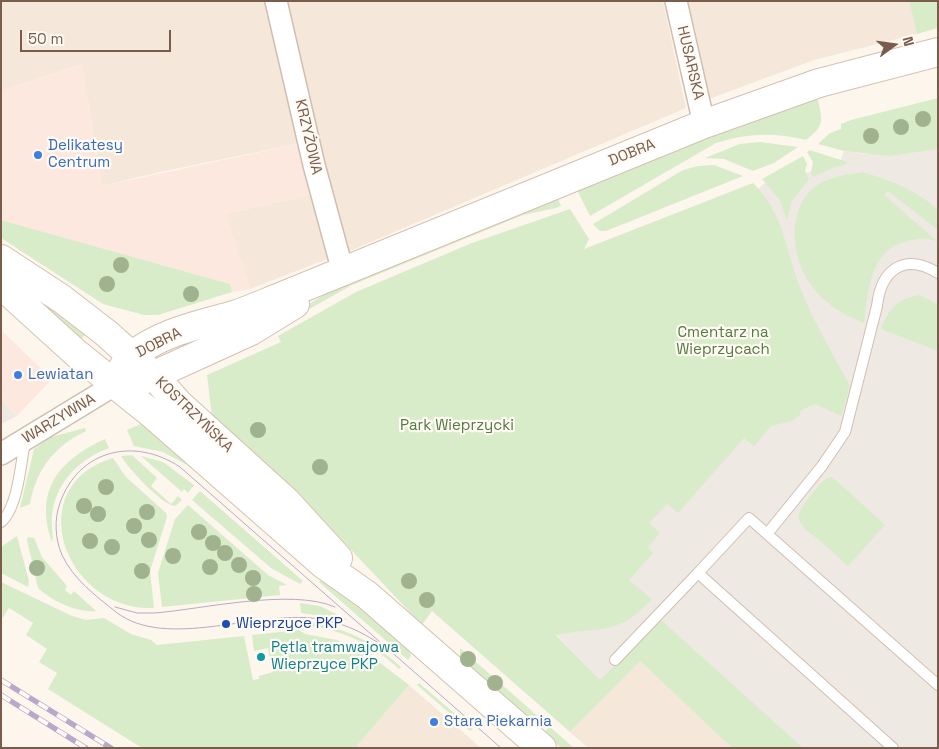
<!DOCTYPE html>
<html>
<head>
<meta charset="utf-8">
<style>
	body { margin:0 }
	#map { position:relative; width:939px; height:749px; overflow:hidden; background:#fdf6ec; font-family:"Space Grotesk",sans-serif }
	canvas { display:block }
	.frame { position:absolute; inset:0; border:2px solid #7a5c4d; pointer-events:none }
	.north { position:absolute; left:869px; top:20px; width:50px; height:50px; -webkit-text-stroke:4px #fffaf3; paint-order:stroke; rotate:76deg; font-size:14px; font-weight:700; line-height:20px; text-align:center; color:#7a5c4d }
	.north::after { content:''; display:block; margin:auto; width:18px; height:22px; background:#7a5c4d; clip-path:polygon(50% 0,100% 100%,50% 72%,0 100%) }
	.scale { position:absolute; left:20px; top:30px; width:151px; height:22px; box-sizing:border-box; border:2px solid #7a5c4d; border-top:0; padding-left:6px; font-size:15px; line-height:18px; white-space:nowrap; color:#7a5c4d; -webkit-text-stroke:4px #fffaf3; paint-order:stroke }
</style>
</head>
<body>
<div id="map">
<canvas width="939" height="749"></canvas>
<div class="frame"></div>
<div class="north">N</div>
<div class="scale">50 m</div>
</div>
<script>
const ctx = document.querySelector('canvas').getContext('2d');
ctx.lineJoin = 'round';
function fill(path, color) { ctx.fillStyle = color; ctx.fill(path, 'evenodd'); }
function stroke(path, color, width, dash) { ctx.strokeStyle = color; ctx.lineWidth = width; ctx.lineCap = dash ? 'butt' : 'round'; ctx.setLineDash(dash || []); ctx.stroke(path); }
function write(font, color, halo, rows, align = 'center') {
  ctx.font = font + ' "Space Grotesk",sans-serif'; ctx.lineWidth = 4.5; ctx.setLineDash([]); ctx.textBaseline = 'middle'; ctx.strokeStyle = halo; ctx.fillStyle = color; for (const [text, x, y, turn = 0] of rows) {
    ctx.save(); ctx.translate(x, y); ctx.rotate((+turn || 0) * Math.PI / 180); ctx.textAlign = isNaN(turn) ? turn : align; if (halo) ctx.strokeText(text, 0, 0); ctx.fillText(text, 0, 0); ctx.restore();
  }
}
const residential = new Path2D(`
	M1,1H268L302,143L160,172L102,186L82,64L1,91Z
	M285,1H663L686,108L345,253Z
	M686,1H909L917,34L814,60L709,99Z
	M314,194L330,258L250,289L225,214Z
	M640,661L732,748H588L570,732Z
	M409,685L481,748H355Z`);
const commercial = new Path2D(`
	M82,64L102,186L302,143L314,194L226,214L250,289L232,292L230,284L1,220V91Z
	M1,330L52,379L17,416L1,399Z`);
const industrial = new Path2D(`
	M938,130V748H732L640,661L610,691L556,634L757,190L767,181L772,184L840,162L844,151L865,154Z
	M1,399L17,416L1,424Z`);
const green = new Path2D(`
	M909,1H938V28L917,34Z
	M814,98L818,100C823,122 824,126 806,140C773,132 748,133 716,143L590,216L576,188L728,128Z
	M938,98V149L889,156L844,151L818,144L830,133L841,129V124L851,120Z
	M760,142L798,147L774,163L753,171L724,159L705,158L740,144Z
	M810,150L847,162V164L835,167L813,177L811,173L813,162L807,152Z
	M803,156L807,164L805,171L809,179L792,201L787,220L779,199L762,179Z
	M714,165L743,176L606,231H600L593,224L683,170L698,166Z
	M863,172C891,181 917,190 938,210V230L888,191L884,195L938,242C928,237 918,239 908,241C870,249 868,291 864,323C843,315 824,303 811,285C791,258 786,208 816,186C830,176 847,175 863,172Z
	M753,183C785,215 785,250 801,290C814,323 833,354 850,386L841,416L815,404L801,410L800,415L792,421L771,426L754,446L744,438L678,513L667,504L649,523L660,533L648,547L653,553L629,580L652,599C617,637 600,626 556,635L600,680L661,620L803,748H732L640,661L570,732L432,611L422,625L320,517L212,417L207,375L281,342L278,336L356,292L472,243L570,209L589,239L584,249Z
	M557,196L561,206L556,208L523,215L352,285L288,321L280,322L332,290Z
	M1,220L230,284L232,292L158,315H144L103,304L1,238Z
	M19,283L88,332L81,339Z
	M920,295L938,305V351L881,329C889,308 897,299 920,295Z
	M150,420L185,459L187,465L163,452L134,446L127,430Z
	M85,428L86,431C55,446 36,469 30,504L20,508L34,449L51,437Z
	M105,439L109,448C79,459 55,483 52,516C51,525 54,537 52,542C34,490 59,460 105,439Z
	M132,455L157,478L151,486L171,504L178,496L182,500L175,506C163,506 127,467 121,456Z
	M141,456L163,462L194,485L188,493L184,489L182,492Z
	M113,458L126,477L166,513L167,517L150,571L154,608C65,612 19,486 113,458Z
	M831,477L837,481L885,525L848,566C839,558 829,548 819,540C797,523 791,519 811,495C817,488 822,479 831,477Z
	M200,491L303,581L300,584L271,568L192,500Z
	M188,505L268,575L287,585L279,586L280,595L162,607L158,573L175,519Z
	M17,536L29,581L28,587L1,573V547Z
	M28,537L34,538L42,557L67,586L65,590L71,595L74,591L96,611C77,613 52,601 38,588L27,540Z
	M325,576L408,647L411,656L408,660L319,582Z
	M1,582L72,616L86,620L104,618L131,634L151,640L157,645L244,636L253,680L259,679V676L273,672L268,648L254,651L252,635L299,630L305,634L337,640L370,655L409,685L355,748H142L48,689L57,673L39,662L47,649L26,635L33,623L9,608L1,620Z
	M300,603L320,606L348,620L301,613Z
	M302,622C341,625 373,641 401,667L399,669C371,643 342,630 305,625Z
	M460,648L540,718L537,722L533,723L460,659Z
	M419,683L473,729L470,731L417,685Z
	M550,727L574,748H561L547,735L546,730Z`);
const lane = new Path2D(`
	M1,522C18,508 21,462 25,441
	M767,534L822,466L845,432L877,306C881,270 904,252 938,273
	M615,660L698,573
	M893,748L698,573L749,518L938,685`);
const street = new Path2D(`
	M276,1L314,165L343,272
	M676,1L704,124
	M1,454L116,384`);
const secondary = new Path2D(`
	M1,259L62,299L106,333L154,376L178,403L286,501L338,558
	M1,285L77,354L152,414L323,564L367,595L542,748
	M139,382L251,331L295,304
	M116,384C120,374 123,364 131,357C158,333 199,325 234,315C249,310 265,303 280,297L704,124L819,83L938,52`);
const tram = new Path2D(`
	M115,607L137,613H155C203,609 292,588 335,607
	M394,654C372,637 347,623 319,619C258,609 166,651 116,612C96,596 73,579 62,555C55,539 54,519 60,503C79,449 135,437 180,467C287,561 394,654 501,748`);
const rail = new Path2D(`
	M1,680L111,748
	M1,695L86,748`);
const trees = [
	[923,119],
	[901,127],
	[871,136],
	[121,265],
	[107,284],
	[191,294],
	[258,430],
	[320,467],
	[106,487],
	[84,506],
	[147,512],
	[98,514],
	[134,526],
	[199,532],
	[149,540],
	[90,541],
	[213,543],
	[112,547],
	[225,553],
	[173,556],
	[239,565],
	[210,567],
	[37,568],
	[142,571],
	[253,578],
	[409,581],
	[254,594],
	[427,600],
	[468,659],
	[495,683]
];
const markers = [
	[38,155,5,"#3f7fe0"],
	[18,375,5,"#3f7fe0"],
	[226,624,5,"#1a4fb4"],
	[261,657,5,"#0f9aa8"],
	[434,722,5,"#3f7fe0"]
];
const streetNames = [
	["HUSARSKA",690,63,77],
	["KRZYŻOWA",308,137,77],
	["DOBRA",632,153,-22],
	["DOBRA",159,343,-27],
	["KOSTRZYŃSKA",194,415,44],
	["WARZYWNA",59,419,-31]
];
const shopNames = [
	["Delikatesy",48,146],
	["Centrum",48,163],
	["Lewiatan",28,375],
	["Stara Piekarnia",444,722]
];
const parkNames = [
	["Cmentarz na",723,333],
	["Wieprzycach",723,350],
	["Park Wieprzycki",457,426]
];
const transitNames = [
	["Wieprzyce PKP",236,624]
];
const cultureNames = [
	["Pętla tramwajowa",271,648],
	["Wieprzyce PKP",271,665]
];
fill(residential, '#f5e8da');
fill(commercial, '#fde8e0');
fill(industrial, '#efe9e4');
fill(green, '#d8ecc9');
stroke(lane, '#d1beb0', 12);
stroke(street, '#d1beb0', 24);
stroke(secondary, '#d6c0b0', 30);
stroke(lane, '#fff', 10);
stroke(street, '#fff', 21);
stroke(secondary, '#fff', 28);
stroke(tram, '#b9a8c9', 1);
stroke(rail, '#b9a8c9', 5.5);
stroke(rail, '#fffaf3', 4, [11]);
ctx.fillStyle = '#a0b28e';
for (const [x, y] of trees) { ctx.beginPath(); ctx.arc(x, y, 8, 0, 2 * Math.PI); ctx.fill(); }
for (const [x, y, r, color] of markers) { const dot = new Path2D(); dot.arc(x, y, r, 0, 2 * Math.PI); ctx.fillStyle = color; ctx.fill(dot); stroke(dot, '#fffaf3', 2); }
write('15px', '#7a5c4d', '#fffaf3', streetNames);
write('15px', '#366cbe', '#fffaf3', shopNames, 'left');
write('15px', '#537a41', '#fffaf3', parkNames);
write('15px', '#164399', '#fffaf3', transitNames, 'left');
write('15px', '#0d838f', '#fffaf3', cultureNames, 'left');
</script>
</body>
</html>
